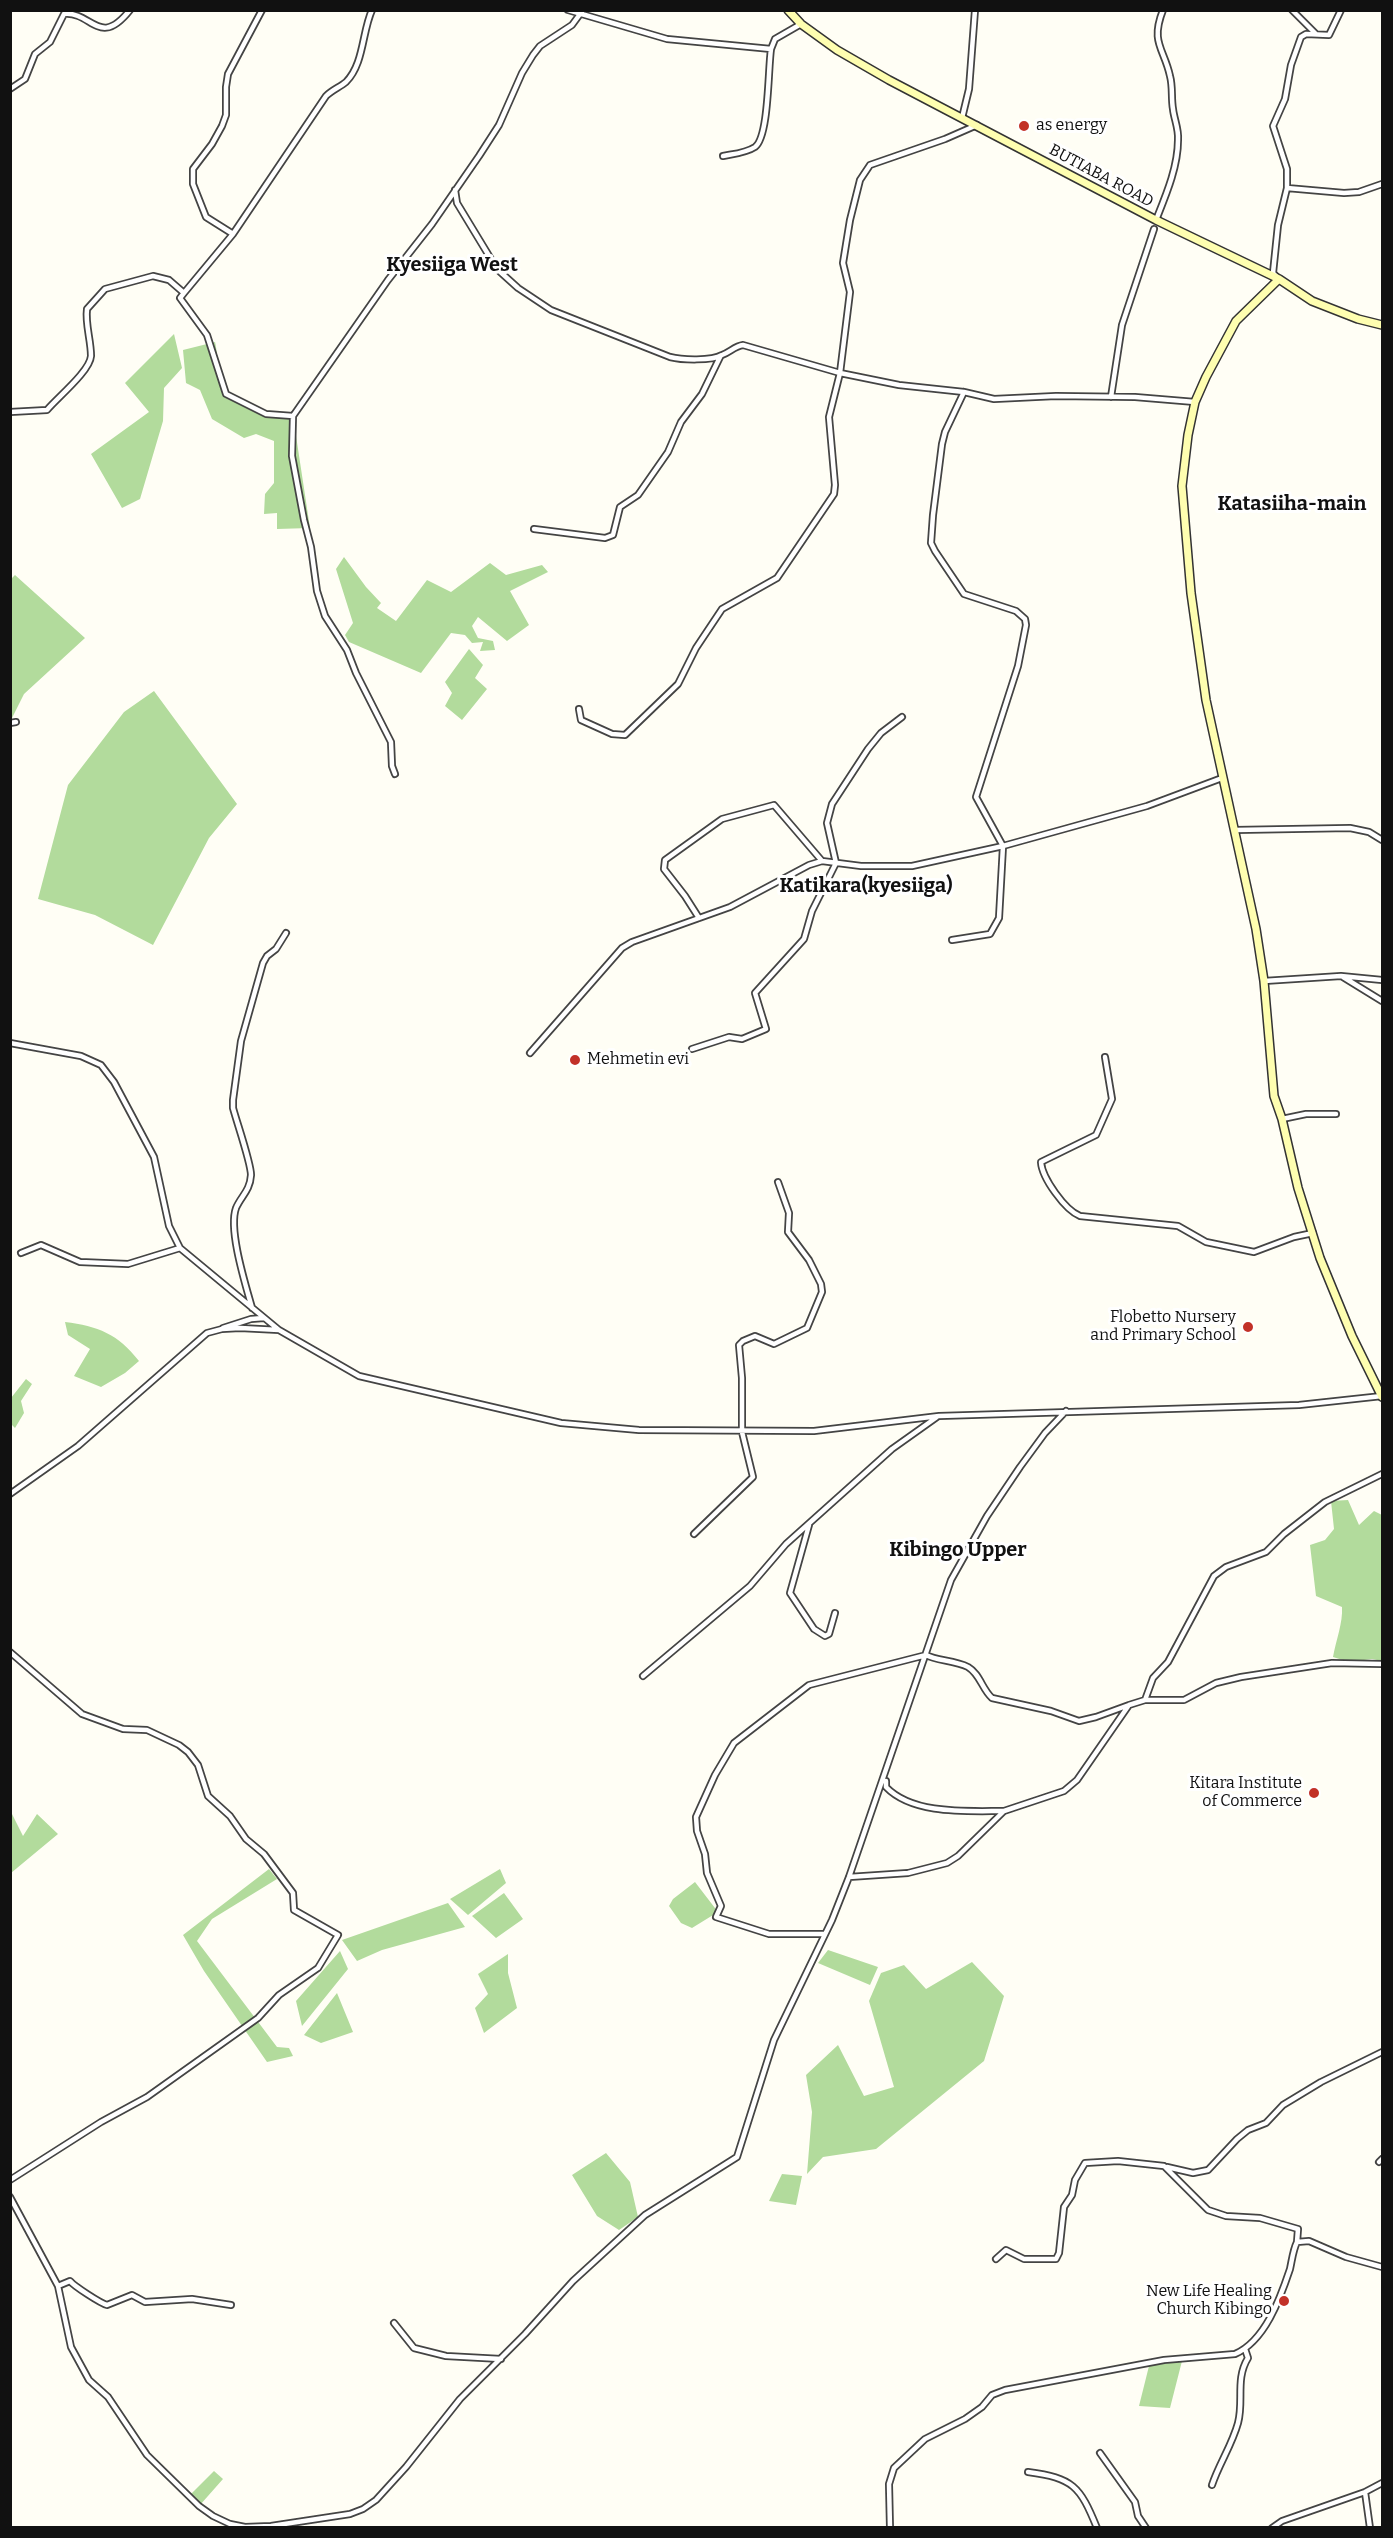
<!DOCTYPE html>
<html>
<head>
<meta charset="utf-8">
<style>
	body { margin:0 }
	#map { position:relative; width:1393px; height:2538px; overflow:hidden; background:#fffef5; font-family:Bitter,serif }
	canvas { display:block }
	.frame { position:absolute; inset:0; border:12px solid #111; pointer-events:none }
</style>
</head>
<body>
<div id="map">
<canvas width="1393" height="2538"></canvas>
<div class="frame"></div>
</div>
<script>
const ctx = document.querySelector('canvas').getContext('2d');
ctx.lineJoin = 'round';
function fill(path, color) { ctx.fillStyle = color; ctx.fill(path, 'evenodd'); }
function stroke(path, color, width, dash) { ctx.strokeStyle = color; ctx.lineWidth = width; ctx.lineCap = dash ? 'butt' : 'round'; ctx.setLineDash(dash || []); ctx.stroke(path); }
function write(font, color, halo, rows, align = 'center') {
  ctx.font = font + ' Bitter,serif'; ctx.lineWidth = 6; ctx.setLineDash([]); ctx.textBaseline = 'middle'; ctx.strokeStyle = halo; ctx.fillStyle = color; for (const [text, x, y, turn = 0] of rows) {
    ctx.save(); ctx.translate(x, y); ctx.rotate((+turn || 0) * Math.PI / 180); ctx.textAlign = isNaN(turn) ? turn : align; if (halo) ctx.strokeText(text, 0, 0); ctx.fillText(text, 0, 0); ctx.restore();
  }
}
const forest = new Path2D(`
	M174,334L182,368L164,388L163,421L140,499L122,508L91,454L149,412L125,383Z
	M215,342C218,354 218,376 222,385C232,411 270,413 293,416L310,528L277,529V513L264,514L265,494L274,483V441L256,434L244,438L212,419L200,390L186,383L183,350Z
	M344,557L366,587L381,603L377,608L396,621L427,580L451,592L490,563L506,575L542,565L548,572L510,591L529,625L507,641L478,617L472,626L478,638L493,641L495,650L480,651L483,642L472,643L465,635L451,633L421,673L349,642L345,635L353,623L336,569Z
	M15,575L85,638L24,694L11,720L10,580Z
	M469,649L483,665L475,678L487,689L462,720L445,706L452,693L445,682Z
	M154,691L237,804L209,838L153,945L95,915L38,899L68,785L124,712Z
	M65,1322C98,1326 118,1334 139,1361L125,1373L101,1387L74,1376L90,1349L68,1335Z
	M26,1379L32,1384L21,1401L24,1413L15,1428L11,1424V1398Z
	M1348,1500L1359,1525L1374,1511L1382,1515V1661L1372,1659L1349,1662L1333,1657C1336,1640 1343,1623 1342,1607L1316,1596L1310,1545L1325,1540L1334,1529L1331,1501Z
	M11,1812L23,1836L37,1814L58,1834L11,1873Z
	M269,1869L277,1879L212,1919L197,1941L277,2047L289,2048L293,2056L267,2062L204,1971L183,1935Z
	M500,1869L506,1883L468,1915L450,1899Z
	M695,1882L718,1912L692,1928L681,1923L669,1906L673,1899Z
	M504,1893L523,1919L496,1938L472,1916Z
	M448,1903L465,1927L382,1950L357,1961L342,1940Z
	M828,1950L878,1967L870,1985L818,1963Z
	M340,1951L348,1969L302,2026L296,2001Z
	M508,1954V1973L517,2008L484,2033L475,2008L488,1994L478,1974Z
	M972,1962L1004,1996L984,2061L876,2149L823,2157L807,2174L812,2112L806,2075L838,2045L864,2096L894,2087L869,2001L881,1973L904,1965L926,1989Z
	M337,1993L353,2032L321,2043L304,2035Z
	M606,2153L630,2182L638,2217L619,2230L597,2216L572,2175Z
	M782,2174L802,2176L796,2205L769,2201Z
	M1182,2361L1170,2408L1139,2406L1149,2366Z
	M214,2471L223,2479L200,2505L191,2494Z`);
const street = new Path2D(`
	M568,10L667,39L771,49L775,39L801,24
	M1292,10L1316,34
	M10,89L25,79L35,54L50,42L64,14C92,11 99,49 130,10
	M962,118L969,89L975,10
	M723,156C733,154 746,153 755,147C769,137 768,69 771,49
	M1287,188L1344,193L1359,192L1382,184
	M455,190L457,203L497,269L518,288L551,310L670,357C682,360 712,361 722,355C730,352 735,346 743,345L840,373L899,385L964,392L994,399L1056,396L1135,397L1195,402
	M1156,220C1166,195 1178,167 1178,140C1179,129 1174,119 1173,109C1171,98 1173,87 1170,76C1164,48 1150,43 1163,10
	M233,234L206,217L193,184V169L212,144L222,126L226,115V87L228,74L262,10
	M1277,277L1273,273L1278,225L1287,188V169L1273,126L1285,99L1291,65L1301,37L1306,34L1329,35L1341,10
	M184,293L233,234L326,96C332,90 340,87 346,82C364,64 362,32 372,10
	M1111,397L1122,325L1154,229
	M10,412L47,410C58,397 90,371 91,356C91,340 85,324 87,309L105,289L153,276L169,280L184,293L180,298L207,335L226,394L266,414L293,416
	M534,529L605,538L613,535L620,507L638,495L668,452L681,422L702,394L720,357
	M579,709L581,720L612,734L625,735L678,684L696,648L722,609L777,578L834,494L835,485L829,417L840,373L850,292L843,263L850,220L860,180L870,165L945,139L977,125
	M10,723L16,722
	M395,774L392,766L391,742L356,673L347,650L325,616L317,591L311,547L304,520L292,456L293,416L388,280L432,224L479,156L499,125L522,73L533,55L540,46L572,25L583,10
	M1235,830L1350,828L1369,832L1382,840
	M699,918L685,896L664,869L665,860L722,819L774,805L822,861
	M952,940L990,934L999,918L1003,846L976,797L1018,666L1026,625L1025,619L1016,611L964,594L935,551L931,543L933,515L942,444L945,432L964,392
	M1343,977L1382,1001
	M1264,981L1341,976L1382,980
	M10,1043L81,1056L101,1065L114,1082L154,1157L169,1226L180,1248L279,1330
	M692,1049L729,1037L742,1039L766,1029L755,993L804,939L812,911L836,863L827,823L832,804L868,749L881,733L902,717
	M530,1053L622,948L632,942L730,907L809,865L822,861L861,866H912L1003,846L1147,806L1222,778
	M1105,1057L1112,1099L1096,1135L1041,1162C1042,1178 1065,1210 1080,1216L1178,1226L1206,1242L1254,1252L1294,1237L1313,1233
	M1282,1119L1306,1114H1336
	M21,1253L41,1245L80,1262L128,1264L180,1248
	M252,1308C246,1286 228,1230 236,1208C241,1196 250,1191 251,1175C251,1163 237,1123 233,1108V1100L241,1041L263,963L267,956L276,949L286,933
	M223,1328L251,1319L264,1318
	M10,1494L78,1446L207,1333L222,1329L240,1328L279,1330L359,1376L561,1423L639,1430L814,1431L939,1416L1299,1405L1382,1396
	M809,1525L790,1593L814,1629L825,1636L829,1634L835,1613
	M694,1534L753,1477L742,1432V1378L739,1345L743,1341L755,1336L774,1344L807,1328L822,1292L821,1284L809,1260L788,1232L789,1213L778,1182
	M10,1652L82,1714L123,1729L147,1730L179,1745L188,1752L198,1765L208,1796L230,1816L246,1839L264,1854L293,1893L294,1910L338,1935L318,1968L279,1995L258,2018L147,2097L101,2122L10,2180
	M643,1676L750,1586L786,1544L892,1449L937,1417
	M1145,1700L1153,1678L1168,1662L1214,1576L1226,1567L1266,1552L1284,1534L1325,1502L1382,1474
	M886,1781V1787C913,1815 967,1811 1004,1811
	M849,1877L908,1873L947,1863L958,1856L1004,1811L1064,1791L1077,1780L1129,1705L1145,1700H1184L1216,1683L1241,1677L1332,1663L1382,1664
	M825,1934H769L716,1917L721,1906L707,1873L705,1854L697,1831L696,1817L715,1775L734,1743L809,1685L926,1655C937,1661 954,1660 968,1667C980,1674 982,1689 992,1698L1051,1711L1079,1721L1096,1717L1129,1705
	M1379,2162L1382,2159
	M1167,2167L1193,2173L1208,2170L1237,2139L1248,2130L1266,2123L1283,2105L1321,2082L1382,2052
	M10,2197L58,2286L71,2347L89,2380L108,2397L147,2455L199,2506L213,2516L230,2524L245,2527L271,2526L350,2514L363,2509L376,2500L406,2467L460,2399L525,2334L573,2281L645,2215L737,2157L774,2040L832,1920L849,1877L951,1580L987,1516L1020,1467L1045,1433L1066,1411
	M996,2259L1006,2250L1024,2259H1056L1059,2253L1064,2207L1072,2195L1075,2180L1085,2163L1118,2161L1164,2166L1208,2210L1226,2216L1260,2218L1298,2229L1297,2242
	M58,2286L70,2281C74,2286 100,2303 107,2305L132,2295L145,2302L192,2299L231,2305
	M394,2323L414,2348L446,2356L501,2359
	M1100,2453L1135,2502L1138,2516L1146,2528
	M1028,2472C1073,2478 1080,2486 1097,2528
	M1212,2485C1219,2464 1232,2445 1238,2423C1244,2401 1235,2379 1248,2358L1245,2349
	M1365,2492L1370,2528
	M890,2528L889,2484L894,2468L925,2439L965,2419L982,2407L992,2395L1005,2390L1164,2360L1235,2354C1265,2341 1280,2299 1290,2269C1292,2260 1293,2250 1297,2242L1309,2241L1346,2257L1382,2267
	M1272,2528L1282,2521L1365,2492L1382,2483`);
const secondary = new Path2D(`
	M788,10L801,24L837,50L889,80L1156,220L1279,279L1312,301L1358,319L1382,325
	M1279,279L1236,321L1206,377L1195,402L1188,435L1182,486L1191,593L1206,700L1256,929L1264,981L1274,1096L1282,1119L1298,1188L1320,1258L1352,1336L1382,1397`);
const markers = [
	[1024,126,6,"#c23128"],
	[575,1060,6,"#c23128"],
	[1248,1327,6,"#c23128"],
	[1314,1793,6,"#c23128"],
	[1284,2301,6,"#c23128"]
];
const poiNames = [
	["as energy",1036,126,"left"],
	["Mehmetin evi",587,1060,"left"],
	["Flobetto Nursery",1236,1318],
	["and Primary School",1236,1336],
	["Kitara Institute",1302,1784],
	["of Commerce",1302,1802],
	["New Life Healing",1272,2292],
	["Church Kibingo",1272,2310]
];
const streetNames = [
	["BUTIABA ROAD",1101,176,28]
];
const quarterNames = [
	["Kyesiiga West",452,265],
	["Katasiiha-main",1292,504],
	["Katikara(kyesiiga)",866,886],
	["Kibingo Upper",958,1550]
];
fill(forest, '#b2db9c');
stroke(street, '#444', 8);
stroke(secondary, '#333', 10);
stroke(street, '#fff', 4.5);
stroke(secondary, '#fefeb0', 7);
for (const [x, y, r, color] of markers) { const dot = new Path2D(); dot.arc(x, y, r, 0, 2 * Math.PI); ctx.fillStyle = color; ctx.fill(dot); stroke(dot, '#fff', 2); }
write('16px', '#111', '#fff', poiNames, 'right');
write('16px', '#111', '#fff', streetNames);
write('bold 20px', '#111', '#fff', quarterNames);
</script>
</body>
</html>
